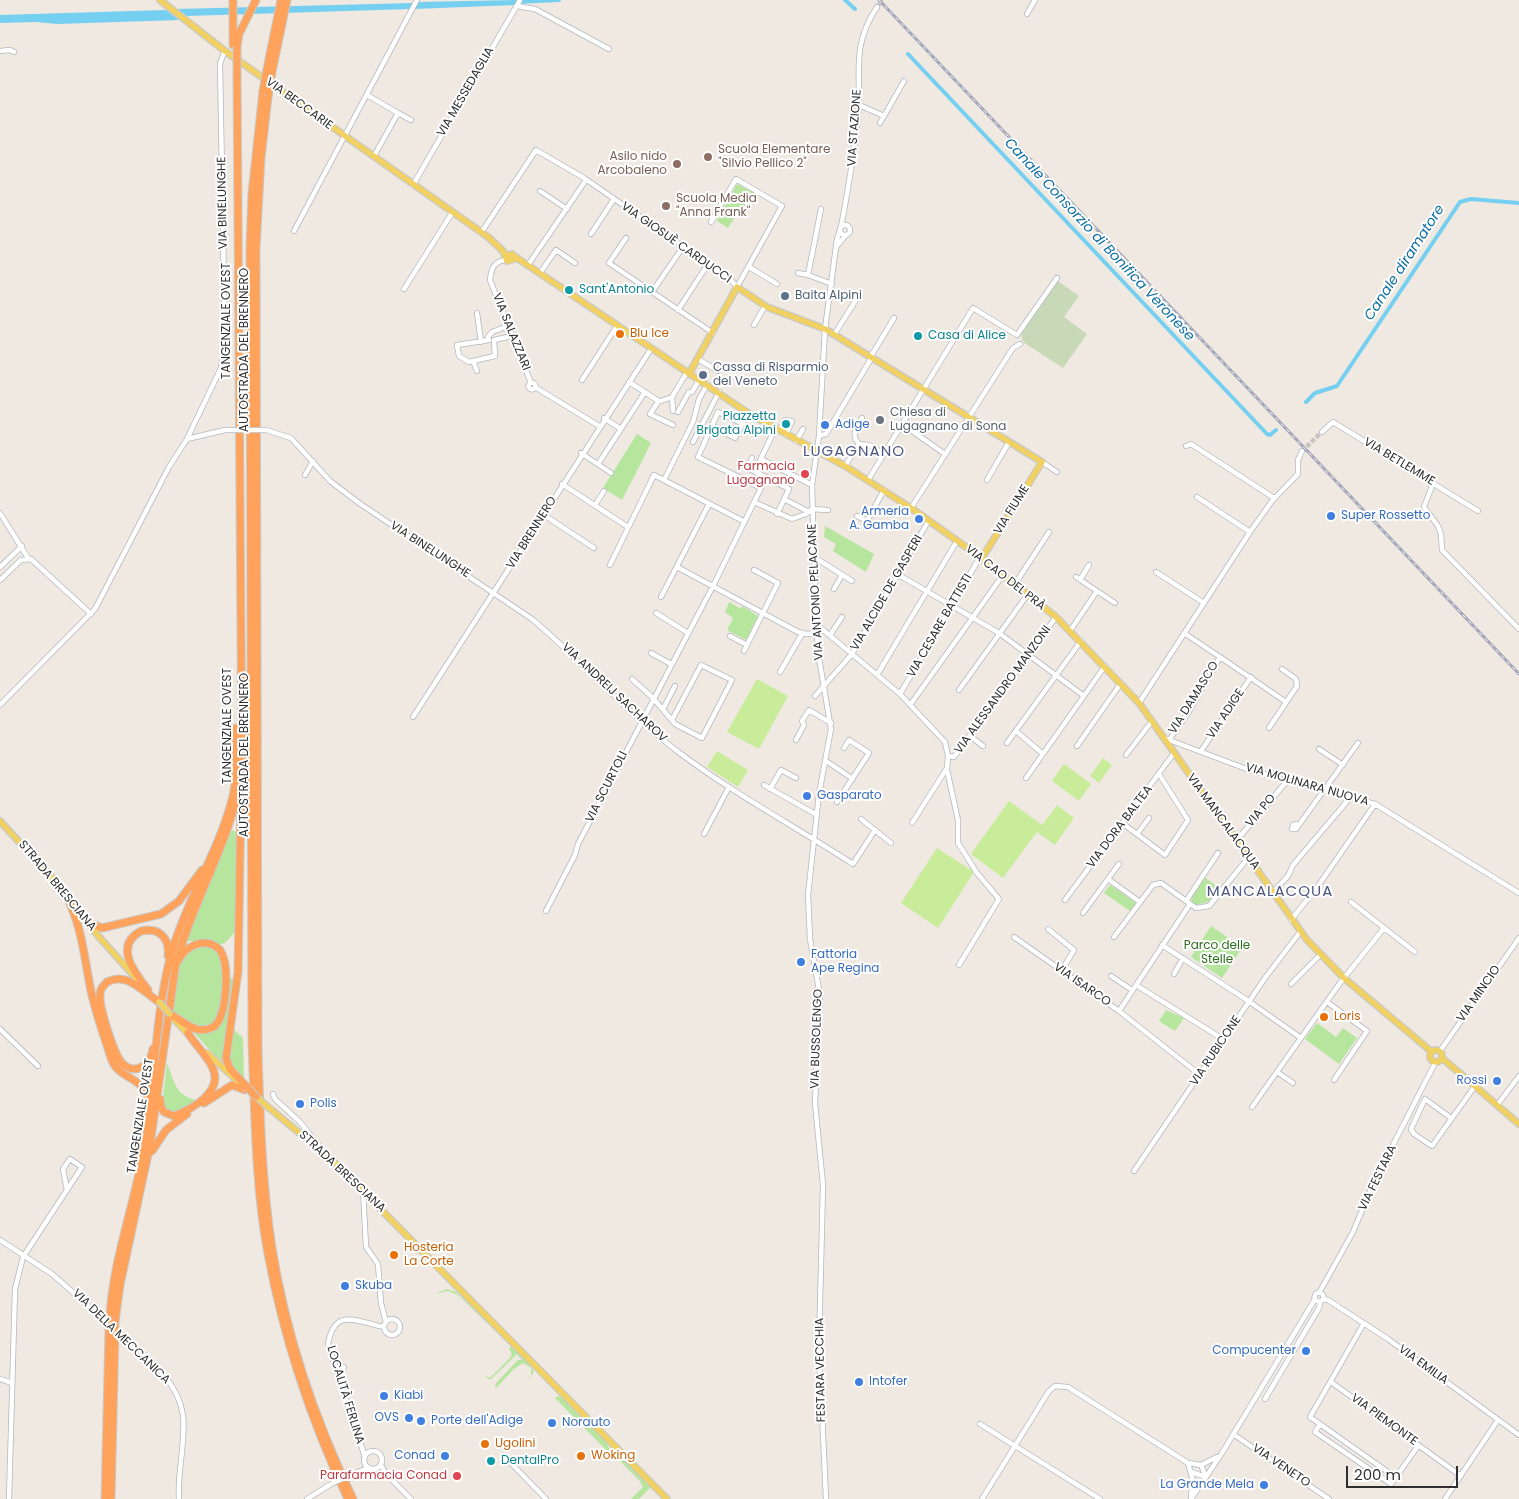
<!DOCTYPE html>
<html>
<head>
<meta charset="utf-8">
<style>
	body { margin:0 }
	#map { position:relative; width:1519px; height:1499px; overflow:hidden; background:#efe9e1; font-family:Poppins,sans-serif }
	canvas { display:block }
	.scale { position:absolute; left:1346px; top:1466px; width:112px; height:22px; box-sizing:border-box; border:2px solid #2e2e2e; border-top:0; padding-left:6px; font-size:15px; line-height:18px; white-space:nowrap; color:#2e2e2e; -webkit-text-stroke:4px #fff; paint-order:stroke }
</style>
</head>
<body>
<div id="map">
<canvas width="1519" height="1499"></canvas>
<div class="scale">200 m</div>
</div>
<script>
const ctx = document.querySelector('canvas').getContext('2d');
ctx.lineJoin = 'round';
function fill(path, color) { ctx.fillStyle = color; ctx.fill(path, 'evenodd'); }
function stroke(path, color, width, dash) { ctx.strokeStyle = color; ctx.lineWidth = width; ctx.lineCap = dash ? 'butt' : 'round'; ctx.setLineDash(dash || []); ctx.stroke(path); }
function write(font, color, halo, rows, align = 'center') {
  ctx.font = font + ' Poppins,sans-serif'; ctx.lineWidth = 4; ctx.setLineDash([]); ctx.textBaseline = 'middle'; ctx.strokeStyle = halo; ctx.fillStyle = color; for (const [text, x, y, turn = 0] of rows) {
    ctx.save(); ctx.translate(x, y); ctx.rotate((+turn || 0) * Math.PI / 180); ctx.textAlign = isNaN(turn) ? turn : align; if (halo) ctx.strokeText(text, 0, 0); ctx.fillText(text, 0, 0); ctx.restore();
  }
}
const green = new Path2D(`
	M737,184L756,194L749,208L742,205L728,228L717,221Z
	M637,434L651,443L622,500L603,488Z
	M825,526L874,554L866,572L833,551L836,544L824,537Z
	M729,602L741,609L742,606L758,616L746,640L727,630L733,618L725,612Z
	M231,830L237,832L236,931L225,943L219,945L211,941H185Z
	M1204,877L1220,888L1208,902L1196,905L1192,902L1191,896Z
	M1110,885L1136,903L1130,911L1104,893Z
	M1211,926L1234,942V945L1240,951L1222,978L1191,957Z
	M202,945C236,948 222,997 219,1020L206,1029L183,1021L170,1007L182,958L188,952Z
	M228,978L235,979L224,1045V1060L221,1062L193,1032L202,1034L216,1028Z
	M1166,1010L1184,1018L1175,1031L1159,1021Z
	M1317,1023L1336,1037L1343,1028L1357,1038L1339,1064L1305,1039Z
	M231,1027L243,1038L244,1080C224,1062 229,1052 231,1027Z
	M167,1063C174,1081 176,1097 197,1100L178,1112L172,1114L162,1106Z
	M447,1289L456,1292L520,1352L534,1372L527,1381L531,1377V1368L523,1363L515,1368L496,1388L495,1387L496,1383L518,1360H522L517,1354L490,1380L483,1374L490,1378L510,1358L512,1354L509,1349L511,1346L458,1295L448,1291L435,1294Z
	M558,1396L563,1397L606,1441L612,1456L555,1398Z
	M611,1445L651,1487L639,1499H631L643,1487L639,1480L614,1455Z`);
const cemetery = new Path2D(`
	M1058,281L1079,296L1064,317L1087,334L1063,368L1023,342L1021,334Z`);
const pitch = new Path2D(`
	M757,679L788,696L759,749L727,732Z
	M717,751L748,770L738,787L707,767Z
	M1103,758L1112,765L1099,783L1090,776Z
	M1064,764L1091,784L1079,801L1052,781Z
	M1009,801L1042,825L1057,805L1074,818L1055,845L1037,832L1003,878L971,854Z
	M937,848L974,872L938,928L901,903Z`);
const water = new Path2D(`
	M517,0L515,5L414,9L417,2Z
	M413,3L410,9L187,16L177,9Z
	M166,10L179,20L57,24L36,22L0,23V15Z`);
const canal = new Path2D(`
	M845,0L855,9
	M517,2L559,0
	M908,54L1267,434L1270,435L1276,430
	M1306,402L1315,393L1337,386L1460,202L1471,199L1519,203`);
const minorTunnel = new Path2D(`
	M877,7L882,0
	M1302,451L1322,432`);
const minor = new Path2D(`
	M517,6L535,9L609,49
	M1027,14L1035,0
	M0,51L10,50L14,52
	M367,95L398,113L374,156
	M859,105L884,116L904,81
	M398,113L411,120
	M880,123L884,116
	M413,185L520,0
	M540,191L567,209
	M821,209L808,275L832,284
	M840 230a5 5 0 1 1 10 0a5 5 0 1 1-10 0Z
	M841,227C848,190 854,154 858,117C862,73 850,48 877,7
	M294,231L417,0
	M481,233L536,150L584,178L729,278L737,287L782,206L736,179L711,222
	M591,234L614,199
	M626,238L609,263L713,333
	M836,247L846,235
	M506,260C494,261 491,269 490,280L531,383
	M528,265L586,180
	M749,267L777,284
	M540,273L556,250L575,263
	M798,273L808,275
	M404,289L452,213
	M652,292L683,247
	M678,310L708,264
	M477,313L481,342
	M754,325L765,306
	M508,326L492,332L488,337L489,340L457,345L459,356L469,362L495,356L494,340L512,336
	M834,335L859,295
	M871,356L894,318
	M698,359L718,371
	M473,361L477,371
	M582,380L617,326
	M629,382L657,400
	M528.5 386a3.5 3.5 0 1 1 7 0a3.5 3.5 0 1 1-7 0Z
	M535,387L599,426
	M672,397L673,411
	M678,412L689,392H692L699,380
	M604,418L621,429
	M902,424L945,454
	M673,425L650,414L658,402L672,397L687,372
	M711,425L735,438L743,423
	M266,430L291,438L330,481L359,503L532,619C583,662 627,713 681,754C736,795 796,827 853,864L875,830
	M779,431L785,420L792,421L786,435
	M1322,432L1333,422L1478,511
	M819,436L826,434L872,357
	M187,439L225,430
	M796,441L803,429
	M693,442L719,392
	M859,444C850,434 857,428 862,418
	M1186,446L1191,444L1274,498
	M581,453L611,473
	M752,458L748,468L789,489L777,514
	M761,459L812,485
	M1042,462L1057,472
	M598,464L645,392
	M845,466L859,444L869,445L884,454
	M755,471L775,429
	M305,475L313,461
	M664,480L693,422L699,399L707,385
	M868,480L973,308L1017,335L1057,278
	M987,480L1009,442
	M1427,480L1432,486L1424,507L1438,526L1441,534L1442,550L1519,629
	M562,484L628,527
	M1197,497L1250,532
	M784,499L809,512
	M754,502L792,519L806,514L812,509L828,510
	M595,505L604,491
	M911,508L1013,348L1020,344
	M0,513L28,558
	M544,515L594,548
	M857,516L867,521L884,490
	M814,557L852,581
	M610,565L654,475L745,522
	M0,567L22,546
	M677,567L798,632L807,634L817,633
	M1156,572L1204,603
	M897,574L999,633L1084,696
	M1076,577L1115,603
	M0,580L21,560L31,559L91,614
	M1080,580L1089,565
	M1015,584L1049,532
	M834,589L842,575
	M661,597L709,504
	M656,613L688,633
	M816,624L900,694L945,742L948,756L947,770L958,820V843L977,873L999,899L959,965
	M1070,631L1097,591
	M830,635L842,617
	M730,636L747,645
	M744,651L778,583L754,570
	M651,653L671,664
	M1220,657L1286,702
	M780,672L802,634
	M877,675L957,541
	M632,679L653,698L675,724L702,738L732,680L701,665L672,720
	M959,690L1028,594
	M900,694L980,557
	M815,696L852,654L929,520
	M1139,703L1250,532L1272,501L1298,474V460L1302,451
	M0,705L95,609L169,467L187,439L221,368L225,345L220,63L225,51
	M910,705L1003,575
	M663,709L675,686
	M413,717L651,349
	M1269,728L1297,686L1296,679L1282,669
	M1016,731L1043,754
	M970,736L983,746
	M1164,738L1252,771L1375,804L1519,893
	M796,740L804,725L802,721L809,710L831,723
	M1169,740L1188,713L1220,657L1184,633
	M1007,743L1081,641
	M1077,746L1121,683
	M1319,749L1343,765
	M1201,751L1251,677
	M1126,755L1152,721
	M948,756L954,757L1056,617
	M826,761L853,779
	M1026,778L1105,666
	M764,785L817,815
	M770,789L781,770L796,778
	M837,802L869,753L849,740L844,748
	M861,819L891,843
	M912,823L947,768
	M1122,823L1165,855L1188,820L1159,774
	M1297,824L1293,825L1292,829H1296L1358,743
	M704,834L729,787
	M1137,834L1149,818
	M1236,841L1287,781
	M1108,879L1140,902
	M1273,892L1288,876L1293,865L1349,799
	M1065,900L1174,753
	M1186,901L1218,853
	M1351,902L1415,952
	M546,911L575,855L578,844L713,586L761,488L698,457L718,412L741,423L748,413
	M1083,913L1119,864
	M1291,920L1318,886L1375,804
	M1048,929L1074,950L1062,970
	M1014,937L1119,1011L1190,904
	M1114,937L1153,885L1161,883L1196,908L1209,906L1248,858
	M1162,945L1247,1000L1301,1038
	M1174,974L1183,958
	M1111,976L1132,990
	M1291,984L1320,955
	M1136,985L1218,1036
	M1327,1002L1367,1031L1334,1080
	M1119,1011L1195,1071
	M0,1029L38,1066
	M1440,1051L1519,938
	M1277,1072L1293,1083
	M273,1094L275,1099L300,1122L323,1151
	M1498,1104L1519,1076
	M1252,1107L1340,983L1384,928
	M1451,1118L1425,1099L1411,1129L1414,1134L1432,1146L1475,1086
	M1134,1171L1265,978L1300,932
	M363,1190L366,1247L378,1264L381,1303L386,1322
	M0,1240L52,1274L109,1324
	M1314.5 1297a4.5 4.5 0 1 1 9 0a4.5 4.5 0 1 1-9 0Z
	M1319,1293L1353,1232L1373,1184L1435,1063
	M1323,1299L1328,1300L1388,1339L1519,1435
	M384 1327a8 8 0 1 1 16 0a8 8 0 1 1-16 0Z
	M1364,1323L1310,1417L1395,1477
	M115,1330C141,1353 178,1378 183,1415C186,1442 177,1472 179,1499
	M0,1379L12,1383
	M340,1379L339,1374L344,1367
	M1331,1382L1461,1476
	M1265,1399L1319,1308L1320,1302
	M980,1424L1100,1499
	M1320,1424L1315,1432L1391,1484L1418,1446
	M1233,1434L1329,1499
	M364 1460a9 9 0 1 1 18 0a9 9 0 1 1-18 0Z
	M504,1456L546,1499
	M365,1457L328,1344C335,1305 359,1323 384,1327
	M1188,1463L1193,1481L1191,1496
	M381,1465L386,1474L411,1499
	M1201,1465L1217,1457
	M1191,1472L1206,1477
	M355,1473L368,1468
	M9,1499L15,1289L23,1257L82,1167L70,1159L63,1169L67,1190
	M307,1499L331,1484
	M826,1499L819,1346L823,1185L815,1103L820,995L810,939L808,895L819,794L831,729L819,658L816,624L812,485L819,436L825,329L837,239L840,230
	M982,1499L1049,1391L1055,1386L1068,1387L1188,1463L1201,1465L1206,1477
	M1191,1499L1222,1453L1315,1299
	M1445,1499L1498,1420`);
const major = new Path2D(`
	M160,0L225,51L488,237L503,251L507,261L514,259L512,254L506,256
	M514,256L748,413L845,466L911,508L980,557L1056,617L1139,703L1307,940L1344,978L1432,1052
	M689,374L737,287L767,307L825,329L1042,462L982,558
	M0,821L55,881L99,937L136,978
	M174,1019L190,1036
	M1430 1056a6 6 0 1 1 12 0a6 6 0 1 1-12 0Z
	M207,1053L241,1084
	M1442,1058L1519,1124
	M268,1107L333,1161L667,1499`);
const highway = new Path2D(`
	M233,0V45
	M237,46L239,34L256,0
	M267,69L281,0
	M272,72L287,0
	M263,91L252,193L250,248L252,1042C255,1113 255,1185 268,1254C284,1339 311,1421 348,1499
	M268,97L261,158L256,248L258,1052C260,1117 262,1183 272,1248C286,1335 315,1420 353,1499
	M241,796L238,972L226,1058L230,1069L247,1087
	M64,892C82,923 84,957 91,991C96,1014 104,1036 111,1058C119,1082 145,1074 148,1103
	M86,921L102,928L161,914L179,901L202,870
	M148,990C135,973 113,946 141,931C159,927 170,938 168,956
	M170,1014C185,1022 197,1037 215,1026C227,1013 230,965 220,950C206,936 186,945 178,961
	M153,1049C151,1064 136,1076 123,1064C114,1056 99,1007 100,995C100,989 103,986 107,982C127,971 143,992 159,1002
	M160,1099L161,1107L164,1112L174,1116C192,1109 223,1092 213,1069C208,1056 195,1045 188,1033
	M204,1103L232,1085L245,1090
	M152,1151L166,1130L187,1114
	M110,1317C113,1258 136,1201 145,1143C155,1081 155,1012 172,951C187,899 218,853 232,800C238,777 236,752 236,728
	M115,1322L120,1285L150,1145L176,963C194,898 232,839 242,772L237,74
	M105,1499L109,1329
	M111,1499L115,1334`);
const rail = new Path2D(`
	M879,0L1519,674`);
const minorBridge = new Path2D(`
	M225,430H266
	M331,1484L355,1473`);
const majorBridge = new Path2D(`
	M159,1002L170,1014
	M253,1094L268,1107`);
const highwayBridge = new Path2D(`
	M237,46V74
	M263,91L267,69
	M268,97L272,72
	M247,1087L256,1097
	M109,1329L110,1317
	M115,1334V1322`);
const markers = [
	[708,157,5,"#8d6e63"],
	[677,164,5,"#8d6e63"],
	[666,206,5,"#8d6e63"],
	[569,290,5,"#0f9aa8"],
	[785,296,5,"#5c6f8a"],
	[620,334,5,"#e8710a"],
	[918,336,5,"#0f9aa8"],
	[703,375,5,"#5c6f8a"],
	[880,420,5,"#6b7280"],
	[786,424,5,"#0f9aa8"],
	[825,425,5,"#3f7fe0"],
	[805,474,5,"#e0444e"],
	[1331,516,5,"#3f7fe0"],
	[919,519,5,"#3f7fe0"],
	[807,796,5,"#3f7fe0"],
	[801,962,5,"#3f7fe0"],
	[1324,1017,5,"#e8710a"],
	[1497,1081,5,"#3f7fe0"],
	[300,1104,5,"#3f7fe0"],
	[394,1255,5,"#e8710a"],
	[345,1286,5,"#3f7fe0"],
	[1306,1351,5,"#3f7fe0"],
	[859,1382,5,"#3f7fe0"],
	[384,1396,5,"#3f7fe0"],
	[409,1418,5,"#3f7fe0"],
	[421,1421,5,"#3f7fe0"],
	[552,1423,5,"#3f7fe0"],
	[485,1444,5,"#e8710a"],
	[445,1456,5,"#3f7fe0"],
	[581,1456,5,"#e8710a"],
	[491,1461,5,"#0f9aa8"],
	[457,1476,5,"#e0444e"],
	[1264,1485,5,"#3f7fe0"]
];
const streetNames = [
	["VIA MESSEDAGLIA",466,92,-60],
	["VIA BECCARIE",299,104,36],
	["VIA STAZIONE",855,128,-86],
	["VIA BINELUNGHE",223,203,-91],
	["VIA GIOSUÈ CARDUCCI",676,243,35],
	["TANGENZIALE OVEST",227,321,-90],
	["VIA SALAZZARI",511,332,68],
	["AUTOSTRADA DEL BRENNERO",245,350,-90],
	["VIA BETLEMME",1399,462,31],
	["VIA FIUME",1012,510,-58],
	["VIA BRENNERO",532,533,-58],
	["VIA BINELUNGHE",430,550,33],
	["VIA CAO DEL PRÀ",1005,578,38],
	["VIA ANTONIO PELACANE",816,592,-93],
	["VIA ALCIDE DE GASPERI",887,593,-60],
	["VIA CESARE BATTISTI",940,626,-60],
	["VIA ALESSANDRO MANZONI",1003,690,-54],
	["VIA ANDREIJ SACHAROV",614,693,43],
	["VIA DAMASCO",1194,698,-58],
	["VIA ADIGE",1226,714,-56],
	["TANGENZIALE OVEST",228,726,-90],
	["AUTOSTRADA DEL BRENNERO",245,755,-90],
	["VIA MOLINARA NUOVA",1307,785,16],
	["VIA SCURTOLI",607,787,-63],
	["VIA PO",1261,811,-50],
	["VIA MANCALACQUA",1223,822,54],
	["VIA DORA BALTEA",1120,827,-53],
	["STRADA BRESCIANA",57,886,50],
	["VIA ISARCO",1082,985,35],
	["VIA MINCIO",1479,994,-55],
	["VIA BUSSOLENGO",817,1039,-88],
	["VIA RUBICONE",1216,1051,-56],
	["TANGENZIALE OVEST",141,1116,-81],
	["STRADA BRESCIANA",342,1172,43],
	["VIA FESTARA",1378,1178,-64],
	["VIA DELLA MECCANICA",121,1337,44],
	["VIA EMILIA",1423,1365,36],
	["FESTARA VECCHIA",821,1370,-91],
	["LOCALITÀ FERLINA",345,1395,73],
	["VIA PIEMONTE",1384,1420,36],
	["VIA VENETO",1281,1466,34]
];
const educationNames = [
	["Scuola Elementare",718,150],
	["\"Silvio Pellico 2\"",718,164],
	["Asilo nido",667,157,"right"],
	["Arcobaleno",667,171,"right"],
	["Scuola Media",676,199],
	["\"Anna Frank\"",676,213]
];
const cultureNames = [
	["Sant'Antonio",579,290],
	["Casa di Alice",928,336],
	["Piazzetta",776,417,"right"],
	["Brigata Alpini",776,431,"right"],
	["DentalPro",501,1461]
];
const serviceNames = [
	["Baita Alpini",795,296],
	["Cassa di Risparmio",713,368],
	["del Veneto",713,382]
];
const foodNames = [
	["Blu Ice",630,334],
	["Loris",1334,1017],
	["Hosteria",404,1248],
	["La Corte",404,1262],
	["Ugolini",495,1444],
	["Woking",591,1456]
];
const worshipNames = [
	["Chiesa di",890,413],
	["Lugagnano di Sona",890,427]
];
const shopNames = [
	["Adige",835,425],
	["Armeria",909,512,"right"],
	["A. Gamba",909,526,"right"],
	["Super Rossetto",1341,516],
	["Gasparato",817,796],
	["Fattoria",811,955],
	["Ape Regina",811,969],
	["Rossi",1487,1081,"right"],
	["Polis",310,1104],
	["Skuba",355,1286],
	["Compucenter",1296,1351,"right"],
	["Intofer",869,1382],
	["Kiabi",394,1396],
	["OVS",399,1418,"right"],
	["Porte dell'Adige",431,1421],
	["Norauto",562,1423],
	["Conad",435,1456,"right"],
	["La Grande Mela",1254,1485,"right"]
];
const healthNames = [
	["Farmacia",795,467],
	["Lugagnano",795,481],
	["Parafarmacia Conad",447,1476]
];
const parkNames = [
	["Parco delle",1217,946],
	["Stelle",1217,960]
];
const waterNames = [
	["Canale Consorzio di Bonifica Veronese",1099,240,47],
	["Canale diramatore",1405,263,-57]
];
const quarterNames = [
	["LUGAGNANO",854,452],
	["MANCALACQUA",1270,892]
];
fill(green, '#b6e59e');
fill(cemetery, '#c8d9b8');
fill(pitch, '#c9ec9a');
fill(water, '#75cff0');
stroke(canal, '#75cff0', 4);
stroke(minorTunnel, '#c8c4bd', 4.5, [4.5, 2]);
stroke(minor, '#b4b7c1', 6);
stroke(major, '#c9c9c9', 8);
stroke(highway, '#c9c9c9', 9);
stroke(minor, '#fff', 4.5);
stroke(major, '#f2d163', 5.5);
stroke(highway, '#ffa35c', 7);
stroke(rail, '#a3a6b8', 3);
stroke(rail, '#fff', 1, [4]);
stroke(minorBridge, '#b4b7c1', 6, []);
stroke(majorBridge, '#c9c9c9', 8, []);
stroke(highwayBridge, '#c9c9c9', 9, []);
stroke(minorBridge, '#fff', 4.5);
stroke(majorBridge, '#f2d163', 5.5);
stroke(highwayBridge, '#ffa35c', 7);
for (const [x, y, r, color] of markers) { const dot = new Path2D(); dot.arc(x, y, r, 0, 2 * Math.PI); ctx.fillStyle = color; ctx.fill(dot); stroke(dot, '#fff', 2); }
write('12px', '#2e2e2e', '#fff', streetNames);
write('12px', '#785e54', '#fff', educationNames, 'left');
write('12px', '#0d838f', '#fff', cultureNames, 'left');
write('12px', '#4e5e75', '#fff', serviceNames, 'left');
write('12px', '#c56008', '#fff', foodNames, 'left');
write('12px', '#5b616d', '#fff', worshipNames, 'left');
write('12px', '#366cbe', '#fff', shopNames, 'left');
write('12px', '#be3a42', '#fff', healthNames, 'right');
write('12px', '#2c6e1b', '#fff', parkNames);
write('italic 14px', '#0d6fa3', '#fff', waterNames);
ctx.letterSpacing = '1px';
write('15px', '#4d5680', '#fff', quarterNames);
ctx.letterSpacing = '0px';
</script>
</body>
</html>
